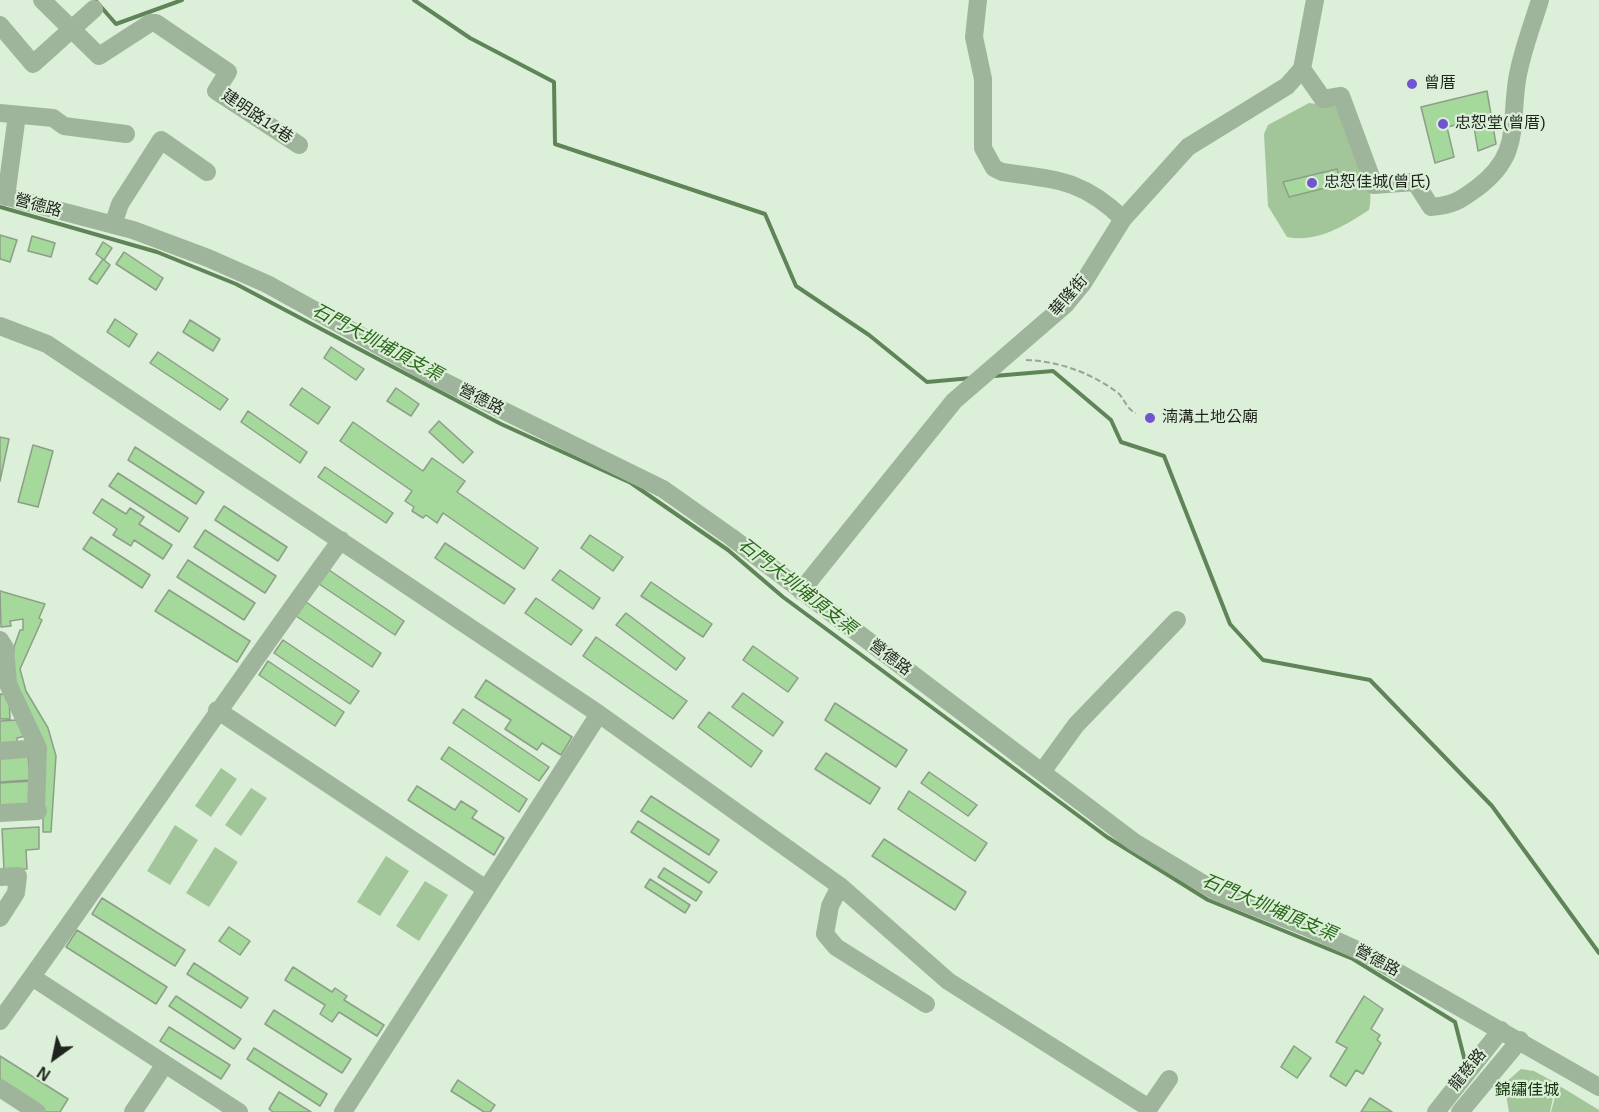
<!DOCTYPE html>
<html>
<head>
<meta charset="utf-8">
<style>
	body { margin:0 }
	#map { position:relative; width:1599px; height:1112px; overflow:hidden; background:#dcefd8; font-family:Helvetica,sans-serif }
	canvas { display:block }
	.north { position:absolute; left:24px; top:1028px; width:60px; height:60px; -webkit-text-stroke:4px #dcefd8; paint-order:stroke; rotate:213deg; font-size:16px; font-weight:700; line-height:24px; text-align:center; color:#1f251d }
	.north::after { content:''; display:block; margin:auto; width:21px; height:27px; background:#1f251d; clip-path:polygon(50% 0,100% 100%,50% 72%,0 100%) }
</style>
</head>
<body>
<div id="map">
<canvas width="1599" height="1112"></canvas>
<div class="north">N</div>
</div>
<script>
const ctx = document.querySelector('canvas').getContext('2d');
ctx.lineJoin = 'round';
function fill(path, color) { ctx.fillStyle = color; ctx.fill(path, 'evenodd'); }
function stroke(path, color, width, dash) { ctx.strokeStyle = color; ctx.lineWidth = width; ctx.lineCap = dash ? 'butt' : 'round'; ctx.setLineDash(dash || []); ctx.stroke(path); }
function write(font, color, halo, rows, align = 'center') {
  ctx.font = font + ' Helvetica,"Noto Sans TC",sans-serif'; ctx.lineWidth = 4.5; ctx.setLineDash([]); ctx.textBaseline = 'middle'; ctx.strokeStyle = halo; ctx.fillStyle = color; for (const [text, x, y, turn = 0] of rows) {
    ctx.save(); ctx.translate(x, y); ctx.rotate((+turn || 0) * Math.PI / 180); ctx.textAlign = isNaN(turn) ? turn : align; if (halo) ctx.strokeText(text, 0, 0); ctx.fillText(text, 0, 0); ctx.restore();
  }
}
const green = new Path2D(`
	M1309,103L1340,107C1351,136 1377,178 1369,210C1344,226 1317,243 1287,237L1268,206L1264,134L1268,125Z
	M221,768L237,779L211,817L195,806Z
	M251,788L267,798L241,836L225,825Z
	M175,825L198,840L170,885L147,871Z
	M215,847L238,862L209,907L186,893Z
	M386,856L409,871L380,916L357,902Z
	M425,881L448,895L419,941L396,926Z
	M1521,1069L1534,1071L1556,1083L1550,1112H1509L1504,1084Z
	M1558,1085L1599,1110V1112H1551Z`);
const stream = new Path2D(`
	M95,0L116,24L182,0
	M414,0L470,38L554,82L555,144L765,214L796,286L869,335L927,382L972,378
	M0,207L157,252L236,284L501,424L631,483L728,550L783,597L1107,837L1208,900L1353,959L1455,1022L1466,1065
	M994,376L1053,371L1111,420L1121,442L1164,456L1230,624L1263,660L1370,680L1492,806L1599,953`);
const building = new Path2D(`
	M1487,91L1496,144L1478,151L1473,121L1447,127L1454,157L1435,163L1421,107Z
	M1337,169L1341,184L1289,197L1283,182Z
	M0,235L17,240L10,262L0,259Z
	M32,236L55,243L51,257L28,251Z
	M103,242L112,248L104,260L96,254Z
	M124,252L163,278L156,290L116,264Z
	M103,259L110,265L97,284L89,279Z
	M115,319L137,334L129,347L107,332Z
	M190,320L220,339L213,351L183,332Z
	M331,347L364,369L356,380L324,358Z
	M158,352L228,399L220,410L150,363Z
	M302,388L330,407L318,424L290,405Z
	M396,388L419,404L411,416L387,401Z
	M248,411L307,452L300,463L241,422Z
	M439,421L473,452L463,463L429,432Z
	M353,422L423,471L432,458L465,481L457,492L538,548L524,569L443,513L437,523L426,515L423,518L412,511L414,507L405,501L412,491L340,441Z
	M0,437L9,439L0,481Z
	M33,445L53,451L38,507L18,502Z
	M135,447L204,492L196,504L128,460Z
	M325,467L393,513L386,523L318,477Z
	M118,473L188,518L179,532L109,486Z
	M102,499L126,514L130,508L144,517L139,524L172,545L163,559L134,540L131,546L113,535L117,529L93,513Z
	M224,506L287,547L278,561L215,520Z
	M205,530L276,576L265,593L194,547Z
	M590,535L623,557L613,571L581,548Z
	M91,537L150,575L142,588L83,549Z
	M445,543L515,589L504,604L435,558Z
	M188,560L255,603L244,620L177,577Z
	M329,570L404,621L395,635L319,584Z
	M560,570L600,598L593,609L552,580Z
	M651,582L712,624L703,637L641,596Z
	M169,590L250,641L237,662L155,611Z
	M0,591L45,604L39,618L42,620L20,669L26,691L48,728L56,756L51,832H43V760L11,683L14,647L20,630H23V619L10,621L11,626L1,627Z
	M536,598L582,630L571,645L525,613Z
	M306,602L381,653L372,667L296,616Z
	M626,613L685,658L676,670L616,625Z
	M596,637L687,701L673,719L583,656Z
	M283,640L359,691L350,704L274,653Z
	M753,646L798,678L788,692L743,660Z
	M268,661L344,712L335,726L259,675Z
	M486,680L572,737L561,755L542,743L537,750L505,729L511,720L475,697Z
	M743,693L783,722L773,736L732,707Z
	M0,694L9,695L10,719H0Z
	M835,703L907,750L896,767L825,720Z
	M463,709L549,767L539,781L453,723Z
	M709,712L762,751L751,767L698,727Z
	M17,720L25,736L17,738V745L0,746V721Z
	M449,747L527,799L519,812L441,759Z
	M826,753L880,788L870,804L815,769Z
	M28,754L30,780L0,782V756Z
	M929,772L977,805L968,816L921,783Z
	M33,781L32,806L0,809V783Z
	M417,786L455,810L461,801L477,811L472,818L504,838L494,855L408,800Z
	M909,791L987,843L975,861L898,809Z
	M651,796L719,840L709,855L641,811Z
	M638,821L717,872L709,883L631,832Z
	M39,827V849L26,850L27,869L4,870L2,829Z
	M884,839L966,892L955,910L872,856Z
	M664,868L702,892L696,901L658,877Z
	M650,879L690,905L685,913L645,887Z
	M102,898L185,950L175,966L92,914Z
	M229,927L250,941L240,955L219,941Z
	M77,930L167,987L156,1004L66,947Z
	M194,963L248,998L241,1008L187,974Z
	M293,967L332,992L335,988L347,996L344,1000L384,1025L377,1036L339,1012L332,1022L320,1014L325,1005L285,980Z
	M176,996L241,1039L234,1049L169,1006Z
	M1364,996L1383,1009L1371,1029L1380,1035L1377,1040L1381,1043L1363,1074L1356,1070L1346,1086L1330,1076L1347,1048L1336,1042Z
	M274,1010L351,1059L342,1073L265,1024Z
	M169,1027L230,1065L221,1079L160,1041Z
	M1294,1046L1311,1058L1297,1078L1281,1067Z
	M254,1048L327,1094L320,1106L247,1059Z
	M0,1056L68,1099L60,1112H45L0,1084Z
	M458,1080L495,1105L490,1112H484L451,1091Z
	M279,1092L311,1112H273L269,1109Z
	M1370,1098L1392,1112H1361Z`);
const path = new Path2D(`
	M1026,360C1058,361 1092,373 1118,393C1125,399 1126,409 1136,413`);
const minor = new Path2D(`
	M42,0L99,56L150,23H156L228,72L216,91L299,145
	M978,0L974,37L983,79V148L994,168L1002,172C1056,180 1082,179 1123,219
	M0,25L33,64L94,9
	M1302,69L1323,99L1341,96L1374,185L1415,182L1431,207C1454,205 1459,201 1477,188C1521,155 1510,127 1517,80C1521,54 1532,26 1540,0
	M0,113L53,118L64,126L126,134
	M0,195L133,230L208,258L267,284L439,379L663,489L731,537L1134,842L1217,892L1304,926L1366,954L1599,1087
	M6,197L17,115
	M113,225L120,204L161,140L207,172
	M0,326L47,344L599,714L840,886L948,981L1149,1108L1169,1079
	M801,591L954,401L1065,305L1083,283L1123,219L1188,147L1287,86L1302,69L1315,0
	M0,640L5,648L8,684L38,748L36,811
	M217,710L486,889
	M0,751L38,748
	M1042,772L1076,725L1177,620
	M0,813L38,811
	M0,877L18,876L16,893L0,918
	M840,886L830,906L825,934L836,947L926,1004
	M32,977L165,1064L133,1112
	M0,1021C115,862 225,699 341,540
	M165,1064L239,1112
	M0,1088L37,1112
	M343,1112L599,714
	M1436,1112L1501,1030
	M1460,1112L1520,1040`);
const markers = [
	[1412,84,6,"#7254ce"],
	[1443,124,6,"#7254ce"],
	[1312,183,6,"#7254ce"],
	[1150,418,6,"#7254ce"]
];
const poiNames = [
	["曾厝",1424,84],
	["忠恕堂(曾厝)",1455,124],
	["忠恕佳城(曾氏)",1324,183],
	["湳溝土地公廟",1162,418]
];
const streetNames = [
	["建明路14巷",257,117,34],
	["營德路",38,206,15],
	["華隆街",1069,296,-49],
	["營德路",481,400,27],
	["營德路",890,658,37],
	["營德路",1377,961,28],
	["龍慈路",1468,1070,-51]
];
const parkNames = [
	["錦繡佳城",1527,1091]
];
const waterNames = [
	["石門大圳埔頂支渠",377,343,28],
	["石門大圳埔頂支渠",797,587,38],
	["石門大圳埔頂支渠",1269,908,23]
];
fill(green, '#a2c69a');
stroke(stream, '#5f8458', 4);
fill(building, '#a5d89b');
stroke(building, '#8d9e89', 1.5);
stroke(path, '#97a594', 2, [6, 3]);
stroke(minor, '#9fb59b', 18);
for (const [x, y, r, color] of markers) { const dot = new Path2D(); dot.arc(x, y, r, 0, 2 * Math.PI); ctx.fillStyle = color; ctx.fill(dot); stroke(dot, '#dcefd8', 2); }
write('16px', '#1f251d', '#dcefd8', poiNames, 'left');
write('16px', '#1f251d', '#dcefd8', streetNames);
write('16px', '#12340a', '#dcefd8', parkNames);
write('italic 18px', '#286718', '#dcefd8', waterNames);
</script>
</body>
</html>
